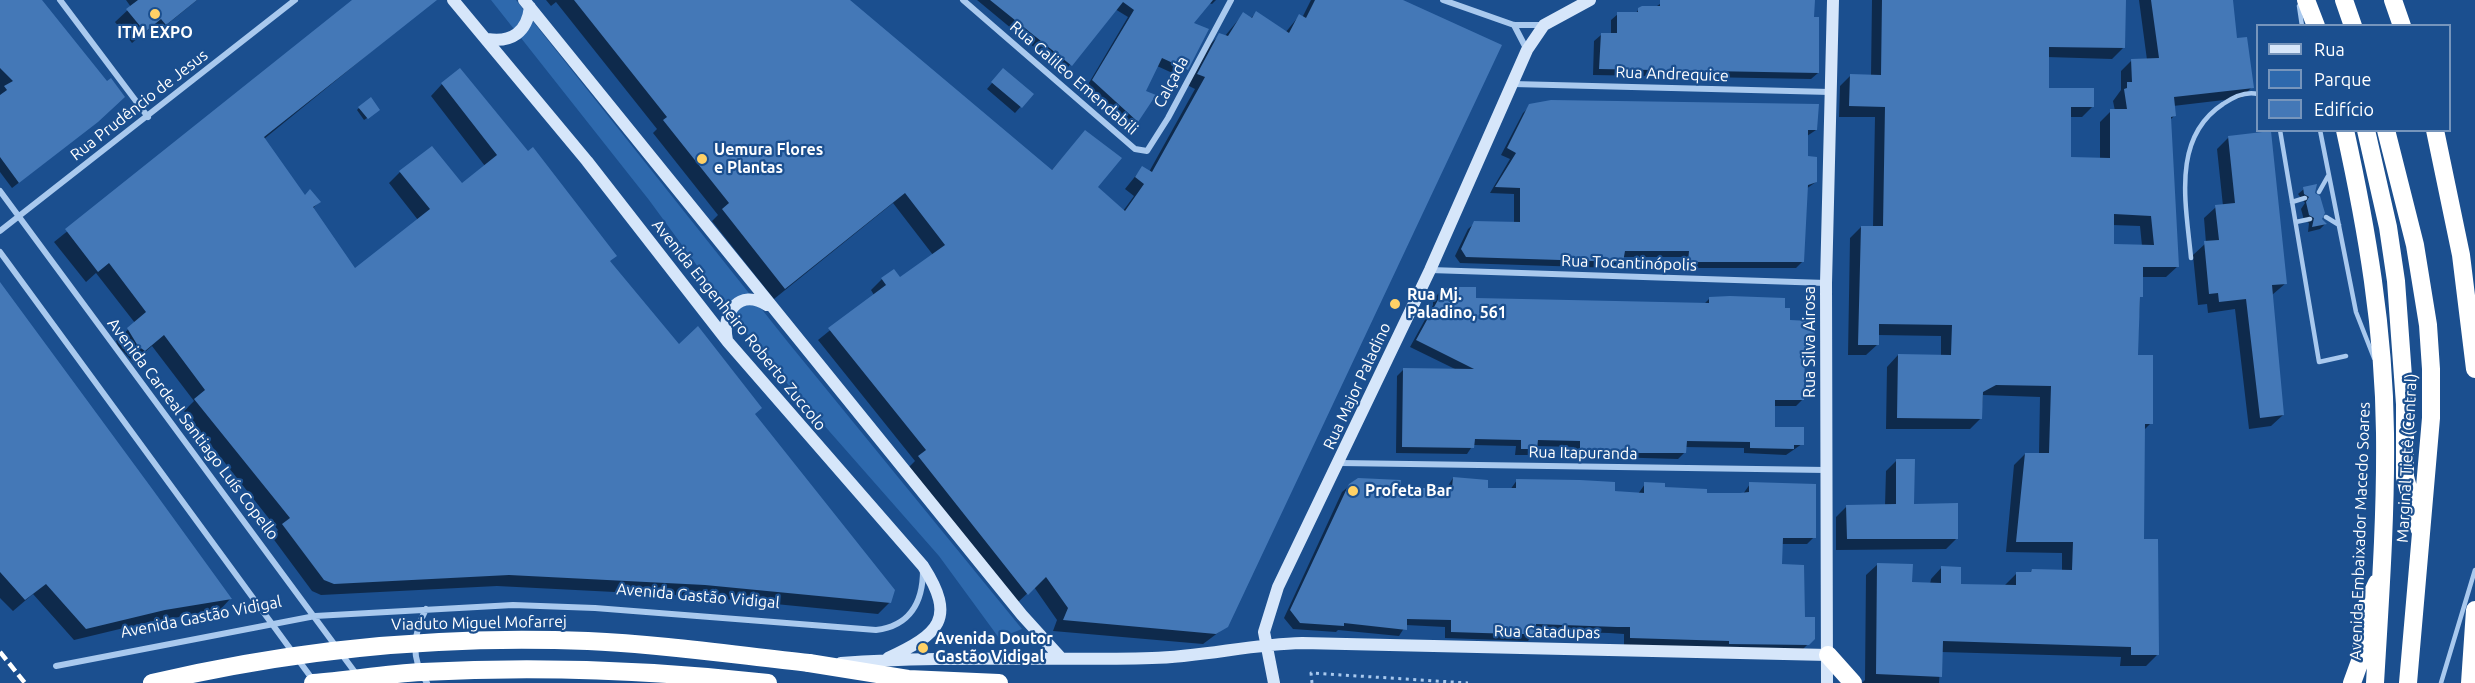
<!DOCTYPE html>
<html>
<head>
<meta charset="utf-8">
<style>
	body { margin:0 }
	#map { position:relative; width:2475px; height:683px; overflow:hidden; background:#1b4f8f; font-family:Ubuntu,sans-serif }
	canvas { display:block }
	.legend { position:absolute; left:2256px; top:24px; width:195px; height:108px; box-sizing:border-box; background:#1b4f8f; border:2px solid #7695bc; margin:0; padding:8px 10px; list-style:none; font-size:18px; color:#fff }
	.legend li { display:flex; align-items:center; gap:12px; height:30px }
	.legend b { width:30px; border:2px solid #7695bc }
</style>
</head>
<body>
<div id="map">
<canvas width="2475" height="683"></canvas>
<ul class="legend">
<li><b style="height:8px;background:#d6e6fa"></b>Rua</li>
<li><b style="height:16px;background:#2e69ad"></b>Parque</li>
<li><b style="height:16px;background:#4478b7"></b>Edifício</li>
</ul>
</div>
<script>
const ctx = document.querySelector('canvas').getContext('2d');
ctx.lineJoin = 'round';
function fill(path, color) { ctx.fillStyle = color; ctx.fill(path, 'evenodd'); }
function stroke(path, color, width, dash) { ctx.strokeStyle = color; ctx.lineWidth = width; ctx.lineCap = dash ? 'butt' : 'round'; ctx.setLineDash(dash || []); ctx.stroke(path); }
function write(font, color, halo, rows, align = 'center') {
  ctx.font = font + ' Ubuntu,sans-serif'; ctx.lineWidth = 4.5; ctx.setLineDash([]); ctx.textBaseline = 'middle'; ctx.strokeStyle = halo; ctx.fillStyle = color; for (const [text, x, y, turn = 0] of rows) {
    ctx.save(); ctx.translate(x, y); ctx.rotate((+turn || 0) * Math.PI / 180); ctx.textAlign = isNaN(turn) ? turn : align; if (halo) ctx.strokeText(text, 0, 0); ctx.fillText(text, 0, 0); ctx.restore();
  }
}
const green = new Path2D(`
	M491,0H516L787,341L1022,629L999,638L939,556L764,357L649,200Z`);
const shadow = new Path2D(`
	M0,0H39L89,128L12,188L0,172Z
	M126,0H197L154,35L149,29L132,43L115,22L131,7Z
	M355,0H420L426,7L264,139L305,197L319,202L312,209L355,270L418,220L389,183L400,172L461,185L485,166L431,96L442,84L608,262L678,346L754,414L890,602L878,614L693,596L497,586L321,595L312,591L272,537L278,530L184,411L194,401L152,346L133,362L118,346L116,341L135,323L96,273L86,282L54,242Z
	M546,0H848L1051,171L1085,132L1096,187L1123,211L1134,196L1125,189L1142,168L1149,172L1195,89L1187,85L1208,46L1220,35L1225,36L1243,14L1250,19L1256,13L1285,33L1299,16L1302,18L1311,0H1400L1227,626L1203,644L1053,631L1057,620L1034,587L1016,604L908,468L915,461L818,340L874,295L871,290L882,279H899L933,255L893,203L774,299L712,221L718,215L653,133L657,129L556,2L551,6Z
	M977,0H1216L1212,4L1209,3L1191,24L1187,69L1179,76L1157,66L1144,92L1137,121L1130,128L1086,88L1128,17L1115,9L1064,72Z
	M1812,0L1818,73L1811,79L1593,75L1594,41L1601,35L1611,34V20L1618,14H1635L1639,9L1654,8L1666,0Z
	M1872,0H2124L2123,48L2112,59L2047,57V89L2093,106L2082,117H2070V159H2100V122L2111,111H2115L2113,101L2121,90V71L2132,60H2147L2139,0H2231L2236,40L2252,87L2241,98L2173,106L2175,115L2169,121L2178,266L2166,277H2141L2137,356L2151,423L2143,431V541L2157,655L2146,666H2120L2121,657L1941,652L1939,683H1862L1865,680L1866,575L1878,564L1911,584H1930L1931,579L1942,567L1959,585H2005L2016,574H2029L2032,570L2062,571V553L2006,552L2014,465L2025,454H2039L2040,397L1983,395L1981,418L1970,429H1886L1887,367L1898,355L1941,356V336L1878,335V344L1866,355H1848L1850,238L1861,227H1873L1875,117H1839L1840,86L1851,75L1871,76ZM2112,225L2140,226L2142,246H2112Z
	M998,76L1032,94L1015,113L987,89Z
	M1530,106L1816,130L1807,136L1806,158L1816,182L1806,189L1803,261L1796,268H1682L1683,257H1622L1615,268L1460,263L1455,256L1468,229L1475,223H1514V194L1490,193L1510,159L1501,155L1523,113Z
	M359,108L376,112L364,120L357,110Z
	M2229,137L2286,283L2272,295L2283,415L2271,426L2249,429L2235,309L2208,313L2207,304L2198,305L2193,255L2206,243L2204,218L2216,207L2223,206L2217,149Z
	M2304,189L2313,193L2320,219L2325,224L2320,229L2308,232L2309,223L2304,220L2301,209L2305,203L2298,194Z
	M0,284L230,599L219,611L153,621L74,640L33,594L13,611L0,598Z
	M1439,293L1474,300L1704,304L1709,299L1784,309L1789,321L1813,343L1803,351V399L1796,406H1773L1774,428L1802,444L1786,455L1744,453V448L1685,447V452L1678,459L1574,456V447L1536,446L1529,455H1515L1516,446L1473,445L1467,454L1396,453L1397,376L1404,369L1457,370L1410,347L1433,305V299Z
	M1897,460L1913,505L1957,538L1946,549L1836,550V517L1847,506H1885L1886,471Z
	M1453,478L1486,490H1510L1517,480L1638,494L1645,484L1705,494H1743L1750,484L1814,537L1807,544H1781V566L1814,638L1801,651L1624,645V634L1609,633L1535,631L1528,641L1445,638V627L1406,625L1399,636L1338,630L1336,632L1293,629L1284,618L1342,492L1350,485L1399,490L1446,489Z`);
const building = new Path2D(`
	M0,0H42L107,81L111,78L125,97L98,122L19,183L0,157V95L7,90L4,86L13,81L0,68Z
	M138,0H197L166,25L161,19L145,32L126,9Z
	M352,0H437L264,137L305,195L310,189L321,202L313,207L355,268L430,209L399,171L432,146L462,183L497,155L441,83L460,68L528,151L533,147L617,256L610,261L679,344L698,326L762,408L755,414L895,590L891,603L705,585L509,575L334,584L324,580L282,524L290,518L194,399L205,390L164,335L145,351L138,346L127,328L146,312L109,263L98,272L65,229Z
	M574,0H850L1052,170L1085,130L1122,158L1098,187L1125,211L1144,184L1135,177L1142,166L1152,172L1205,77L1197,74L1219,33L1228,36L1243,12L1252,18L1256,11L1289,33L1299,14L1306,18L1315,0H1403L1502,45L1228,627L1216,634L1063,620L1068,608L1046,577L1028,595L918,456L926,450L828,328L886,285L881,278L894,269L900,277L945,245L905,193L785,289L722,209L729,203L663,120L667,117Z
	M990,0H1213L1194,23L1209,29L1188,70L1162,58L1146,91L1156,95L1138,122L1092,80L1134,10L1123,2L1072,66Z
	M1660,0H1815L1814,17H1819V73L1599,69L1601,33H1617V12H1638V8L1642,6H1660Z
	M1882,0H2126L2125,48L2049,47V88H2094V107H2071V157L2110,158V109H2127L2124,89L2127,88V82H2132L2131,59L2159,58L2151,0H2233L2237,38L2247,37L2254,88L2174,97L2176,116L2171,117L2179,267H2143V297H2140L2138,355H2153V424H2145L2144,539H2158L2159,655H2131V647L1943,641L1942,677L1876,674L1877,563L1913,564L1912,582L1941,583V566L1961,567V584L2016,585V572H2031L2032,569L2072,570L2073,542H2016L2025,453H2049L2051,386L1996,385L1983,392L1982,419L1897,418L1898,354L1951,355L1952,325L1879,324V345H1858L1861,226H1883L1885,107L1849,106L1850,74L1881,75ZM2114,214L2151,216L2154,245L2114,244Z
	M1003,68L1034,94L1022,108L991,82Z
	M371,97L380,110L368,119L358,107Z
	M1551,100L1819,104L1817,130H1808V156L1817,157V182L1808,185L1804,262H1688L1689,251H1625L1623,262L1466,257L1461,249L1474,221L1520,222V188L1495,187L1516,153L1507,148L1529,104Z
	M2271,131L2287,284L2272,285L2284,415L2260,418L2246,299L2219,302L2218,293L2209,294L2204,241L2219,240L2215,205L2235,203L2228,136Z
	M2317,184L2315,193L2320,196L2325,213L2322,219L2327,224L2312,227L2314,218L2309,215L2306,202L2309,197L2304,194L2303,187Z
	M0,282L153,490L232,599L165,610L86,629L46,584L25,600L0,572Z
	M1450,287H1476V298L1709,303V297L1730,296L1785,298V308H1790V320L1810,321V327L1815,326L1814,344L1805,348L1804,400H1775V427H1804V445H1794V449L1750,448V442L1687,441L1686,453H1623L1580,450V441L1538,440L1537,449H1521V440L1475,439L1474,448L1402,447L1403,368L1474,369L1416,340L1439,298V291Z
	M1896,459H1915L1914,504L1958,503V539H1847L1846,505L1896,504Z
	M1453,477L1488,480V488H1516V479L1580,480L1615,482V491L1644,493V482L1665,483V487L1707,489V493H1740L1749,492V482L1816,484V538H1783L1782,564L1804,565L1805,617H1815V639L1809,645L1729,644V641L1630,638V627H1617L1536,624V634H1514L1451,632V620L1407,619V630L1344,623V626L1300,623L1290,610L1349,484L1358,478L1401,480L1400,488H1452Z`);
const path = new Path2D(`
	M1312,683L1311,673L1468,683`);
const lane = new Path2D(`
	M2299,6L2302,26
	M2280,130L2319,362L2346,356
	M2320,130L2356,312L2374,358
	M2319,192L2328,176
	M2292,202L2305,198
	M2326,217L2339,225
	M2296,222L2310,219
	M2191,258C2186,204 2171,138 2223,104C2233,97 2246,91 2258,94
	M2441,683L2475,570`);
const street = new Path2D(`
	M60,0L148,117
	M963,0L1135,149L1147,151L1168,118L1231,0
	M1443,0L1514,25H1543
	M1514,25L1527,50
	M1513,84L1830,92
	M0,191L357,675
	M0,231L295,0
	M0,252L313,680
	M1430,270L1826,283
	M1340,463L1826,470
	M426,609C413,634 410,658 427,683
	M56,666L315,616L513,605L595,608L876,630C910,626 923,602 923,570`);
const secondary = new Path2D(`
	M453,0L587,161L728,342L923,566C957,619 939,634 888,658
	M524,0C691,204 855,411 1022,615L1061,658
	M487,39C512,43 527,32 530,7
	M727,340C721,313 739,288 767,305
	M841,663C945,655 1048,661 1152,658C1203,657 1251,644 1302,643L1828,655
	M1274,683L1264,632L1278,587L1430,270L1527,50L1544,25L1590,0
	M1827,683L1826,283L1833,0`);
const highway = new Path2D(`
	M2306,0L2316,26
	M2344,0L2353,26
	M2393,0L2402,26
	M2345,130C2367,230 2384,330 2385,433C2386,516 2380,600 2375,683
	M2366,130L2388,227L2396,281L2405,404V477L2419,528
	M2386,130L2415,245L2428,325L2431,369V418L2408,683
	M2435,130L2461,255L2475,369
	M1828,655L1853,683
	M809,663L908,679L999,683
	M2352,683L2360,661L2364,611L2377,583
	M2470,683L2475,610`);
const rail = new Path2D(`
	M0,652L25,683`);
const highwayBridge = new Path2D(`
	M152,683C295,649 441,635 588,641C661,644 735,655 809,663
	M313,683C350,680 386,674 422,672C538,666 652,670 768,683`);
const markers = [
	[155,14,6,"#ffd166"],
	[702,159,6,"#ffd166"],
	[1395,304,6,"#ffd166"],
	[1353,491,6,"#ffd166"],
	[923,648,6,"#ffd166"]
];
const poiNames = [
	["ITM EXPO",155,33,"center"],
	["Uemura Flores",714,150],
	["e Plantas",714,168],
	["Rua Mj.",1407,295],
	["Paladino, 561",1407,313],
	["Profeta Bar",1365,491],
	["Avenida Doutor",935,639],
	["Gastão Vidigal",935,657]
];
const streetNames = [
	["Rua Andrequice",1672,74,2],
	["Rua Galileo Emendabili",1074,78,41],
	["Calçada",1171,82,-62],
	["Rua Prudêncio de Jesus",139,105,-38],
	["Rua Tocantinópolis",1629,263,2],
	["Avenida Engenheiro Roberto Zuccolo",739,325,51],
	["Rua Silva Airosa",1810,342,-90],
	["Rua Major Paladino",1357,386,-65],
	["Avenida Cardeal Santiago Luís Copello",193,429,53],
	["Rua Itapuranda",1583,453,1],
	["Marginal Tietê (Central)",2407,458,-87],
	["Avenida Embaixador Macedo Soares",2360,531,-88],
	["Avenida Gastão Vidigal",698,596,5],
	["Avenida Gastão Vidigal",201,617,-11],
	["Viaduto Miguel Mofarrej",479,623,-1],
	["Rua Catadupas",1547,632,1]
];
fill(green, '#2e69ad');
fill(shadow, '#0007');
fill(building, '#4478b7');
stroke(path, '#a9c9ee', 3, [3, 4.5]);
stroke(lane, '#a9c9ee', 4.5);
stroke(street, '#a9c9ee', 6);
stroke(secondary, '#d6e6fa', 12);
stroke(highway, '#fff', 18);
stroke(rail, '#fff', 4.5, [10, 4.5]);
stroke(highwayBridge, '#fff', 18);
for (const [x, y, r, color] of markers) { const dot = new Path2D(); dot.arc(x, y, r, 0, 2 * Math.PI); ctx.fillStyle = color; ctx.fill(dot); stroke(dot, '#1b4f8f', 2); }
write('bold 16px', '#fff', '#1b4f8f', poiNames, 'left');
write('16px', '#fff', '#1b4f8f', streetNames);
</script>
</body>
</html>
